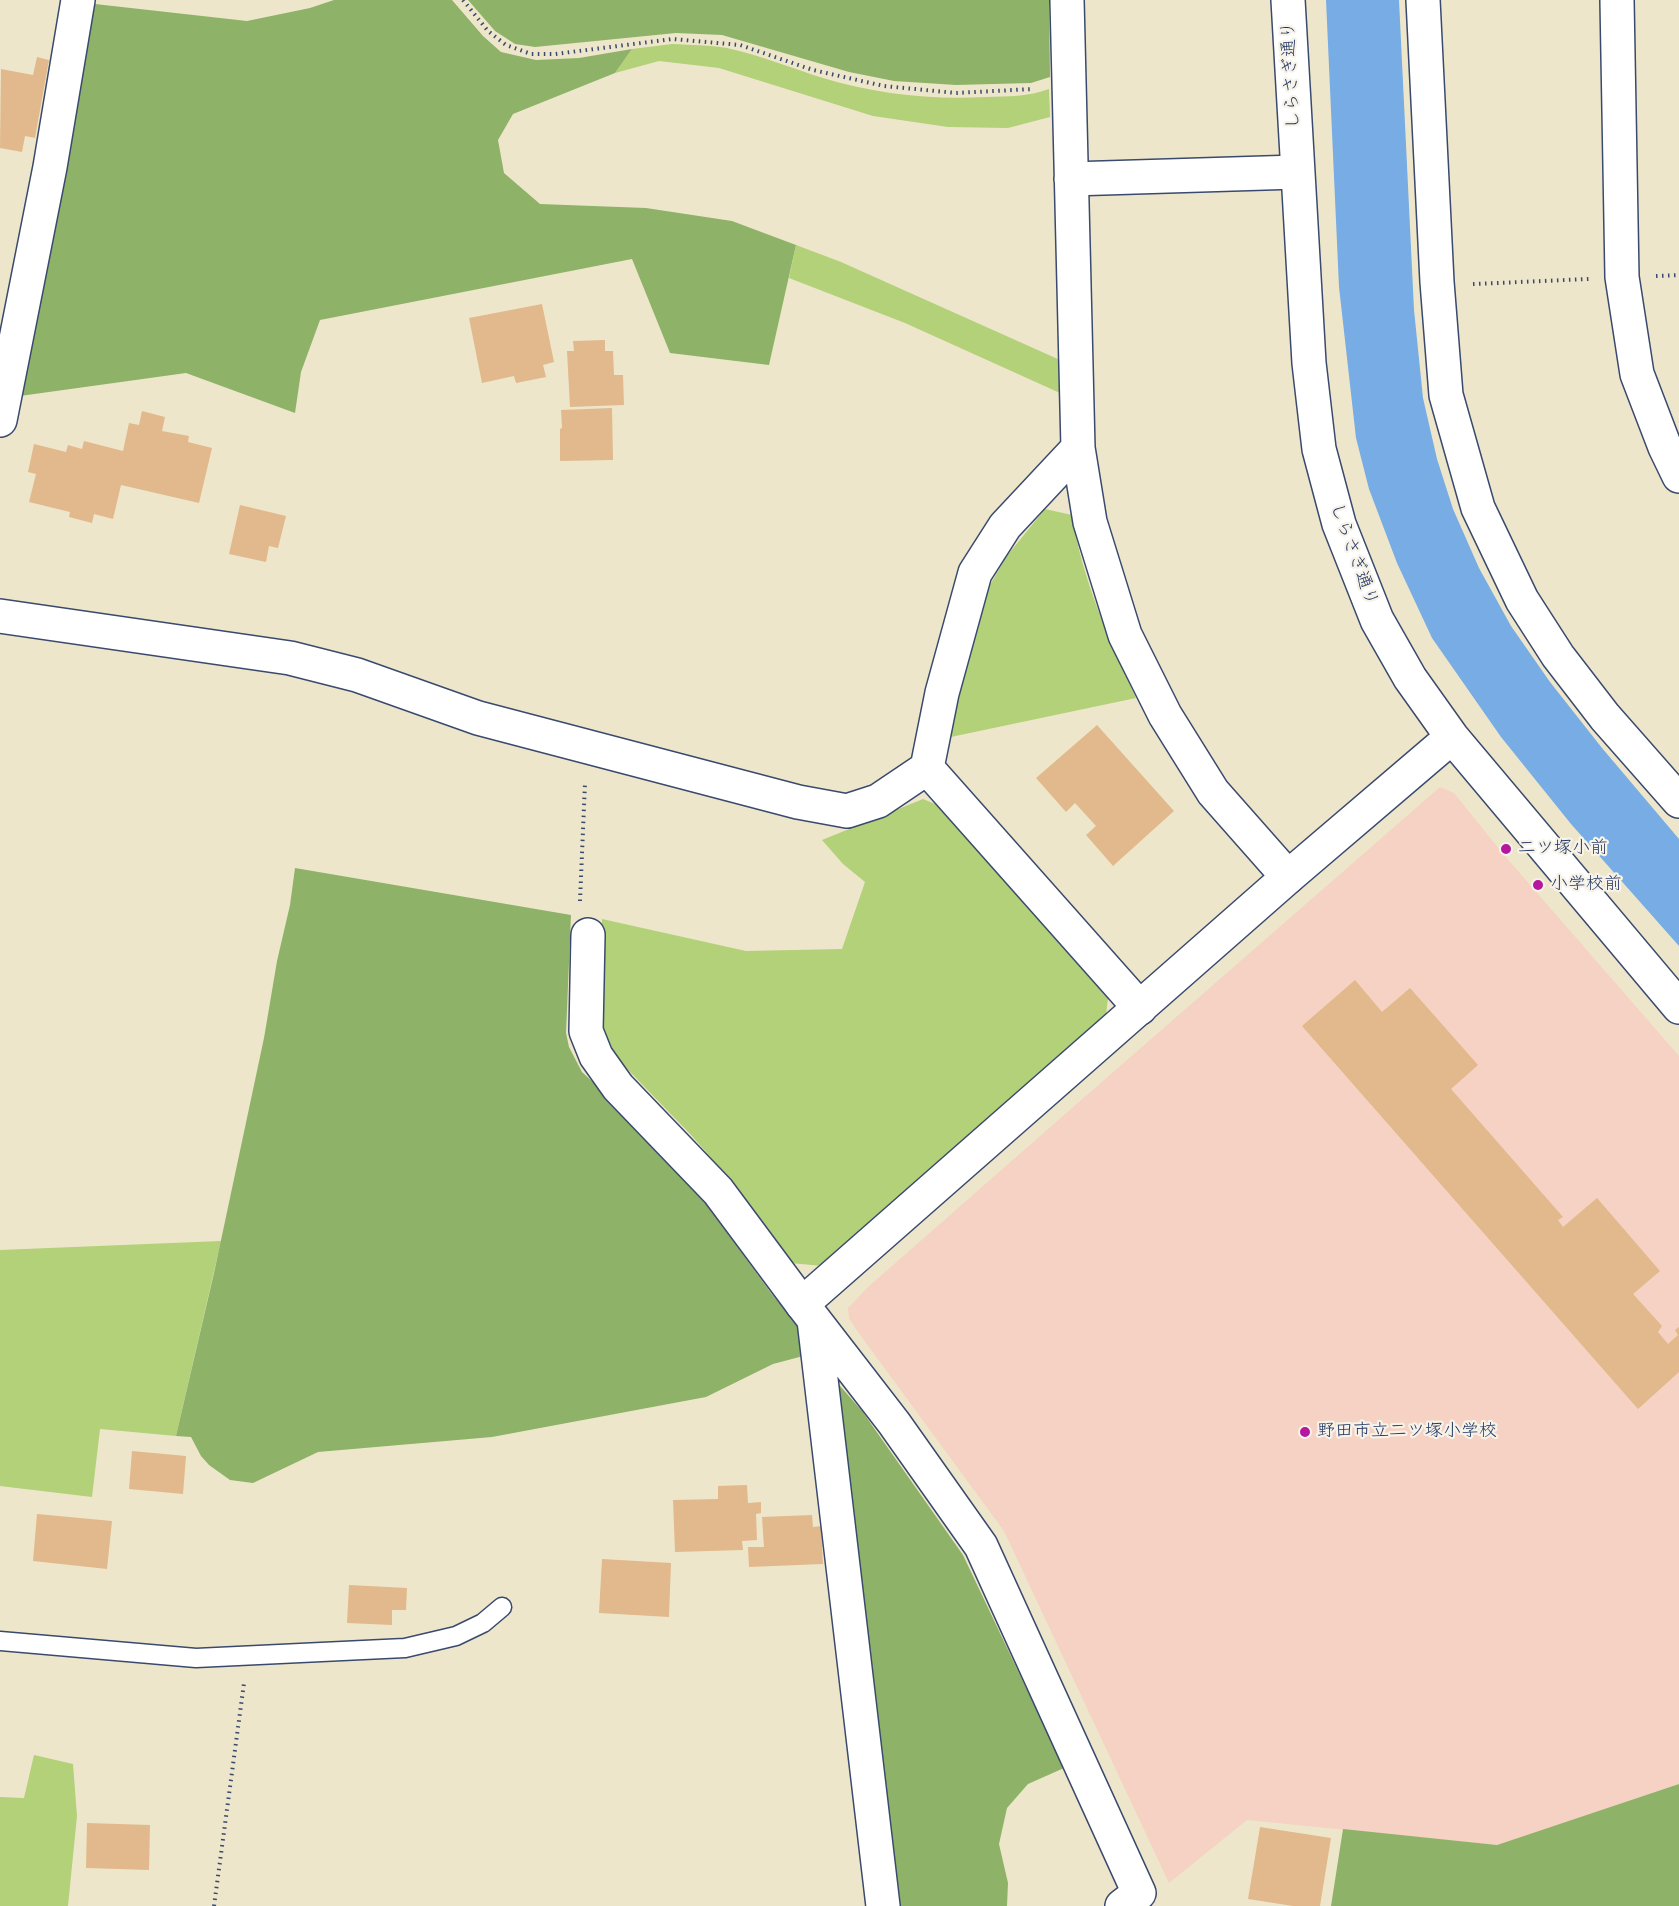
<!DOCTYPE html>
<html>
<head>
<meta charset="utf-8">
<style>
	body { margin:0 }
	canvas { display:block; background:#ede6ca }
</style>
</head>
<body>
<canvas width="1679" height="1906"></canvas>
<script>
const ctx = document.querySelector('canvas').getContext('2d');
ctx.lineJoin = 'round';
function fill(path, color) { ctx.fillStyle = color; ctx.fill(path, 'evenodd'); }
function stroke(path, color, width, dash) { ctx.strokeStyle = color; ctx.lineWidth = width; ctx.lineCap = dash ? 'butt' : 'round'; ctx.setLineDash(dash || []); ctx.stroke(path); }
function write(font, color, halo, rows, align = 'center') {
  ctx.font = font + ' "Architects Daughter","Klee One",sans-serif'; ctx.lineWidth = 4.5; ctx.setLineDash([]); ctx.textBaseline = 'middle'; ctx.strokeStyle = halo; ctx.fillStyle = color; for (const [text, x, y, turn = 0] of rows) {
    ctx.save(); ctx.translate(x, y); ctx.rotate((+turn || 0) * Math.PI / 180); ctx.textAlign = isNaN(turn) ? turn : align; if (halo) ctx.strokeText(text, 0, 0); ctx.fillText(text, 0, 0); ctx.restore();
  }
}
const built = new Path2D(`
	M1440,787L1454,793L1504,855L1679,1056V1784L1497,1845L1247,1820L1169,1883L1004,1531L858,1332L849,1318L848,1308L868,1287L1072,1108Z`);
const green = new Path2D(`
	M672,44C691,45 709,45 727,48C760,55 791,68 823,78C876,94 931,100 986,97C1009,96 1028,97 1049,89L1050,117L1008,128L948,127L873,116L719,68L659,61L615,73L632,49Z
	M796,245L841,262L1060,360V393L905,323L789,278Z
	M1045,509L1072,515C1082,579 1109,640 1136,698L946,738L990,585L1006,557Z
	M923,799L935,804L950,818L1108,998L1106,1015L823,1266L790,1263L740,1191L692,1136L607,1048L600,1032L602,919L746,951L842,949L865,882L843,864L822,840Z
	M221,1241L176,1436L100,1429L92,1497L0,1486V1250Z
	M34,1755L73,1764L77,1816L68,1906H0V1797L24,1798Z`);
const forest = new Path2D(`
	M334,0H452L483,36L501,52L536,60L579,58L632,49L615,73L513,114L498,140L504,173L540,204L646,208L732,221L796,245L769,365L670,353L632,259L320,320L301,372L295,413L186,373L20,396L63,178L95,4L247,21L310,8Z
	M468,0H1049L1050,77L1031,83L956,85L894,81L849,72L722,35L676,33L535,47L515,44L495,31Z
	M295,868L571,915L566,1033L569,1047L582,1072L634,1120L695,1189L771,1293L806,1336L807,1355L773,1364L706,1397L492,1437L318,1452L253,1483L230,1480L209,1465L201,1456L191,1437L176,1436L214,1273L264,1038L277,961L290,905Z
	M827,1371L862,1411L963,1555L1064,1768L1028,1784L1007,1808L999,1844L1008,1883L1007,1906H892Z
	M1679,1784V1906H1331L1343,1829L1497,1845Z`);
const water = new Path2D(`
	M1326,0H1399L1414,310L1423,398L1437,459L1453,509L1479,568L1511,626L1550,682L1602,748L1679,839V946L1571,824L1501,737L1432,638L1397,563L1369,489L1356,438L1339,287Z`);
const building = new Path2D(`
	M37,57L49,60L35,138L25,136L22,152L0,148L1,69L33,75Z
	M542,304L554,362L543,365L546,377L516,383L514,376L482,383L469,318Z
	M605,340V351H613L614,375H623L624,405L570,407L567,351H574L573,341Z
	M612,408L613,460L560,461V429L562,428L561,410Z
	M142,411L165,417L162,431L189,436L188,442L212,448L199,503L121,485L113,519L94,514L92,523L69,517L70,512L29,502L36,474L28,472L34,444L66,452L68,445L82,449L84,441L123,451L129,423L139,425Z
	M240,505L286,516L278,548L269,546L266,562L229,554Z
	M1097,725L1174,811L1113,866L1086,835L1096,826L1075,803L1066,812L1036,778Z
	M1355,980L1382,1012L1410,988L1478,1065L1451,1089L1563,1217L1558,1220L1563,1227L1597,1198L1660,1271L1633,1294L1662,1326L1658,1332L1668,1344L1678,1335L1675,1330L1679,1327V1372L1638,1409L1302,1026Z
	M132,1451L186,1456L183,1494L129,1489Z
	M747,1485L748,1503L761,1502V1513L756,1514L757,1540L742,1541L743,1550L675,1552L673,1500L718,1499V1486Z
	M37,1514L112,1521L107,1569L33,1561Z
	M812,1515L813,1527L821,1526L823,1564L749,1567L748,1547H764L762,1517Z
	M602,1559L671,1563L669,1617L599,1613Z
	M349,1585L407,1588L406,1610H392V1625L347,1623Z
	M87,1823L150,1825L149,1870L86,1868Z
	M1260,1827L1331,1838L1320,1906H1293L1248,1899Z`);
const path = new Path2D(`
	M463,0L488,31L506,45L531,54H555L673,39L740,45L813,70L884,86L956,93L1033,89
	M1656,276L1679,275
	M1473,284L1589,279
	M580,901L585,783
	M214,1906L244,1683`);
const lane = new Path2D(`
	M0,1641L196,1658L405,1648L456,1636L483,1623L502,1607`);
const street = new Path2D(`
	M1067,0L1078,448L1090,522L1125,635L1165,715L1213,792L1288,877
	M1423,0L1437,282L1446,395L1478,508L1522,600L1558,656L1605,717L1679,801
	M1617,0L1622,277L1637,374L1665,447L1679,476
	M1071,179L1297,172
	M0,420L50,167L78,0
	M0,616L290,658L357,675L478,718L798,802L847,811L878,801L927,768L942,693L975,573L1005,526L1078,448
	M927,768L1140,1008
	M588,935L586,1031L596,1056L618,1087L718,1191L802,1304L894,1423L981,1546L1139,1893L1122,1906
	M814,1320L883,1906`);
const secondary = new Path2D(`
	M1288,0L1309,363L1319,449L1339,524L1377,620L1410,678L1452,737L1679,1007
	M802,1304L1288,877L1452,737`);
const markers = [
	[1506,849,6,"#b5179e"],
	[1538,885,6,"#b5179e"],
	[1305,1432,6,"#b5179e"]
];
const streetNames = [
	["しらさぎ通り",1292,75,-93],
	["しらさぎ通り",1353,555,70]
];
const poiNames = [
	["二ツ塚小前",1518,849],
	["小学校前",1550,885],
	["野田市立二ツ塚小学校",1317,1432]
];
fill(built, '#f5d2c3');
fill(green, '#b3d178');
fill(forest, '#8eb368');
fill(water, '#77ace4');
fill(building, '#e2b98c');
stroke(lane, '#3a4a6e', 21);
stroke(street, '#3a4a6e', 36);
stroke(secondary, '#3a4a6e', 36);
stroke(path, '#3a4a6e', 4, [1.5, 4.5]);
stroke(lane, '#fff', 18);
stroke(street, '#fff', 33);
stroke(secondary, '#fff', 33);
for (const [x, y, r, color] of markers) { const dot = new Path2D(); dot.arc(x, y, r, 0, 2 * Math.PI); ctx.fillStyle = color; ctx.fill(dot); stroke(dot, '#f7f3e8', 2); }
write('18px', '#1b2f5e', '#f7f3e8', streetNames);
write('18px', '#1b2f5e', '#f7f3e8', poiNames, 'left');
</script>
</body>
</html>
